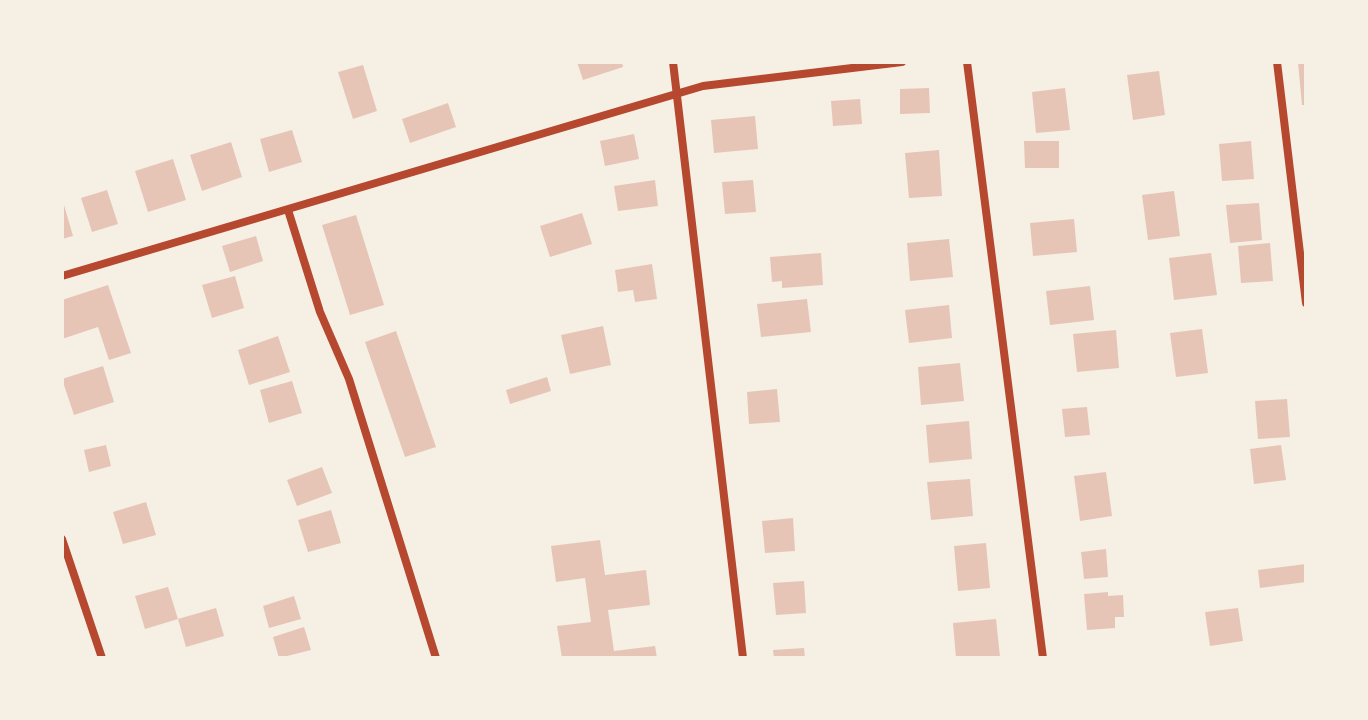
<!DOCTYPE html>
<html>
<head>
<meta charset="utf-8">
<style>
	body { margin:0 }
	#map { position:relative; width:1368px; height:720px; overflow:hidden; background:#f6efe4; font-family:Bitter,serif }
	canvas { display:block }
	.frame { position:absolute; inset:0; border:64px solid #f6efe4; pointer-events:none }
</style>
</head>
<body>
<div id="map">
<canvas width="1368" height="720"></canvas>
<div class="frame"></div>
</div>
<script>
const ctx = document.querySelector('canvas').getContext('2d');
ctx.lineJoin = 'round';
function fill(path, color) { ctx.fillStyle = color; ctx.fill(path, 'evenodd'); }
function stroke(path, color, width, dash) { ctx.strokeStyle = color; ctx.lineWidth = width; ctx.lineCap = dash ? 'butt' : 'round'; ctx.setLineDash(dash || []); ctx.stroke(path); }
const building = new Path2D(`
	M577,62H622L623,67L583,80Z
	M1298,62H1306V105H1302Z
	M363,65L377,111L353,119L338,72Z
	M1159,71L1165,115L1133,120L1127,75Z
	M929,88L930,113L900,114V89Z
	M1065,88L1070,130L1036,133L1032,92Z
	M860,99L862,124L833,126L831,101Z
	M448,103L456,127L410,143L402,119Z
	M755,116L758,149L714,153L711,120Z
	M292,130L302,162L269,172L260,139Z
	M634,134L639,159L605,166L600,141Z
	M1024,141H1059V168H1025Z
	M1251,141L1254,179L1222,181L1219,144Z
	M231,142L242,177L202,191L190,155Z
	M939,150L942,196L909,198L905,153Z
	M173,159L186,200L148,212L135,171Z
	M655,180L658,206L618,211L614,186Z
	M753,180L756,212L725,214L722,182Z
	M107,190L118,224L92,232L81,198Z
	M1174,191L1180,236L1148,240L1142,195Z
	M62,198L73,236L62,239Z
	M1259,203L1262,240L1230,243L1226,205Z
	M582,213L592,244L550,257L540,226Z
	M356,215L384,305L350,315L322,225Z
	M1074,219L1077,252L1033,256L1030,223Z
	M256,236L263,261L230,272L222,246Z
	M949,239L953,277L910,281L907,243Z
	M1270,243L1273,281L1241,283L1238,246Z
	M821,253L823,285L782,288V281L772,282L770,257Z
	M1211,253L1217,295L1174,300L1169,258Z
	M652,264L657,299L635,302L633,290L618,292L615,270Z
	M235,276L244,308L212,318L202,285Z
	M108,285L131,353L109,360L98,327L62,339V300Z
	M1090,286L1094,320L1050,325L1046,291Z
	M807,299L811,332L761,337L757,304Z
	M949,305L952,338L909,343L905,310Z
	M603,326L611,365L570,374L561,335Z
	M1202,329L1208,373L1176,377L1170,333Z
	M1116,330L1119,368L1077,372L1073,334Z
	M396,331L436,447L405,457L365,342Z
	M278,336L290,372L249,385L238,350Z
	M960,363L964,401L921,405L918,367Z
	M103,366L114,402L74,415L62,379Z
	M547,377L551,391L510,404L506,390Z
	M292,381L302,413L269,423L260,390Z
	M777,389L780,422L749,424L747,392Z
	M1287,399L1290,437L1258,439L1255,401Z
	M1087,407L1090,435L1065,437L1062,409Z
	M969,421L972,459L929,463L926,425Z
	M106,445L111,466L89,472L84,450Z
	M1281,445L1286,480L1254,484L1250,449Z
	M322,467L332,493L297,506L287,480Z
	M1106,472L1112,516L1080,521L1074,476Z
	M970,479L973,516L931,520L927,482Z
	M146,502L156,535L123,544L113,512Z
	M331,510L341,543L308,552L298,520Z
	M793,518L795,551L765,553L762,521Z
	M600,540L605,575L646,570L650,605L608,610L614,651L655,646L657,658H562L557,626L591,622L585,578L556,582L551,546Z
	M986,543L990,588L958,591L954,546Z
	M1106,549L1108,577L1084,579L1081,552Z
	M1306,564V582L1260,588L1258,570Z
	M804,581L806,613L776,615L773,583Z
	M168,587L178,619L145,629L135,596Z
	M1108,592V596L1123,595L1124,617H1115V628L1087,630L1084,594Z
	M294,596L301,619L269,628L263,606Z
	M216,608L224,636L186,647L178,619Z
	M1238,608L1243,641L1210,646L1205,612Z
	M996,619L1000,657L956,658L953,623Z
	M304,627L311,650L279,658L273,637Z
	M804,648L805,658H774L773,650Z`);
const minor = new Path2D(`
	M673,62L743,658
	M967,62L1043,658
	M1277,62L1306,303
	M288,210L320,312L349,379L436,658
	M62,276L703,86L902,62
	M62,539L102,658`);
fill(building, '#e6c5b7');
stroke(minor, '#b5482f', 8);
</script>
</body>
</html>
